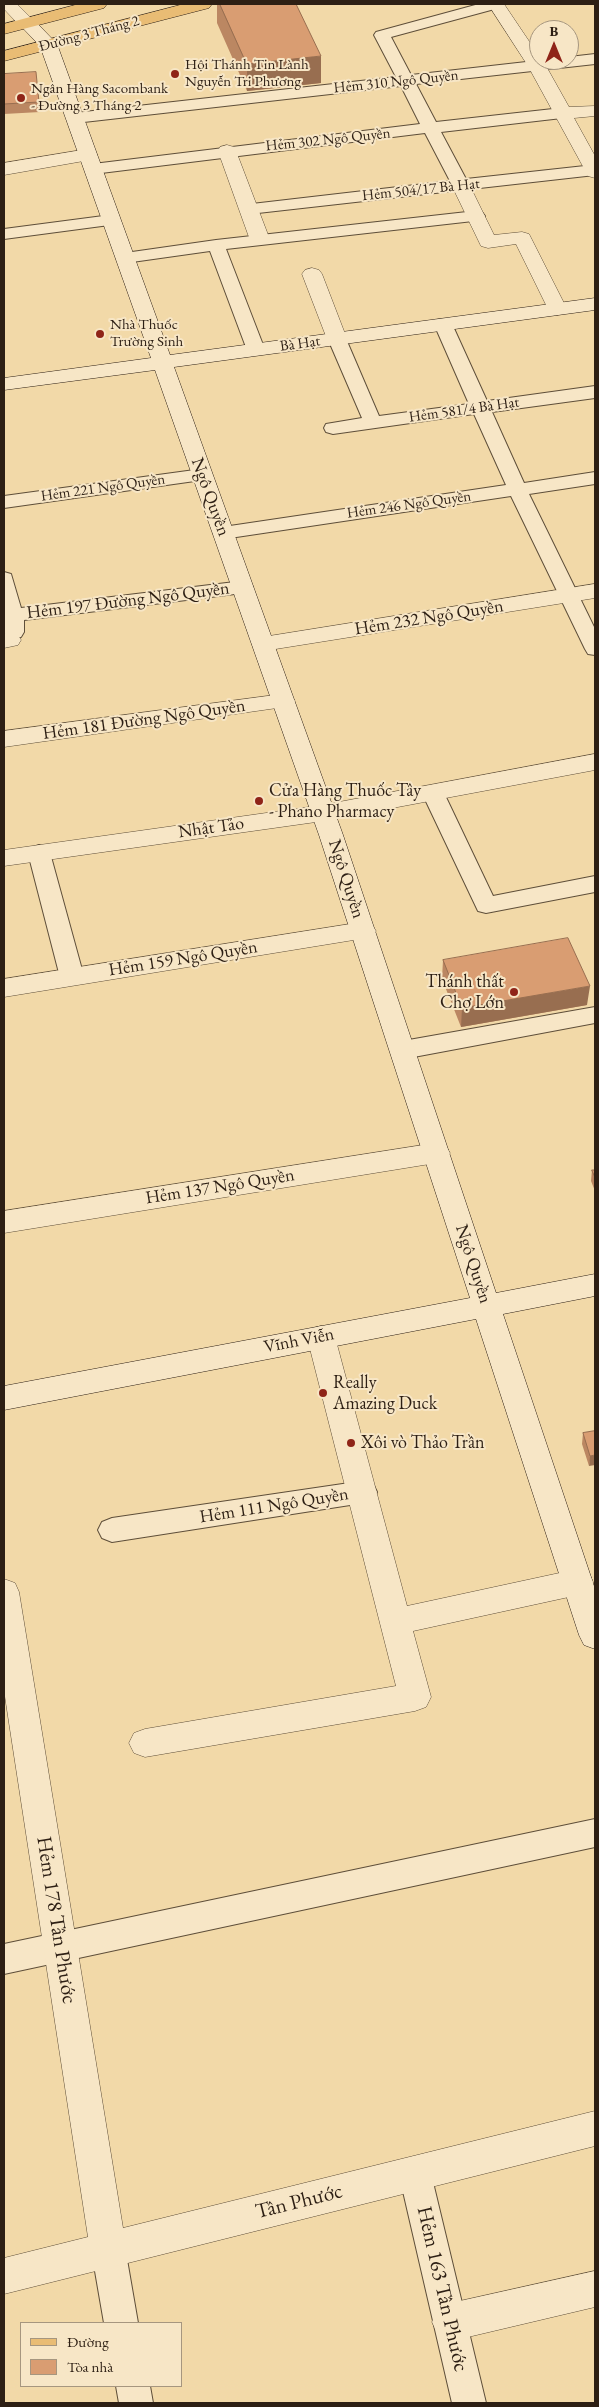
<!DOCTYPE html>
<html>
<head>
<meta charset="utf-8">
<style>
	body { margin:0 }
	#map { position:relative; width:599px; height:2407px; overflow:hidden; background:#f2d9a8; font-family:"EB Garamond",serif }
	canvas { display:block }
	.frame { position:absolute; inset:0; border:5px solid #2d1f14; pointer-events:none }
	.legend { position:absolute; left:20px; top:2322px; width:162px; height:65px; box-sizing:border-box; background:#f7e6c6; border:1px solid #a6967f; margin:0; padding:6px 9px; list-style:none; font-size:15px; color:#2d1f14 }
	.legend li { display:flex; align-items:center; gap:10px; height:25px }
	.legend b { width:25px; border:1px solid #a6967f }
	.north { position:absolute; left:529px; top:20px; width:50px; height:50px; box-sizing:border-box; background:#f7e6c6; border:1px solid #a6967f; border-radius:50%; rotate:0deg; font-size:14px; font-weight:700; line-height:20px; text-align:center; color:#2d1f14 }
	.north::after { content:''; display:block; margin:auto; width:18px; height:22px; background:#8f2418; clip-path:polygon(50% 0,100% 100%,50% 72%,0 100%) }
</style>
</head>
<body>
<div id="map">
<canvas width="599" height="2407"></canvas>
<div class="frame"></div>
<ul class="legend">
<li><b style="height:6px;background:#e9bc74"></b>Đường</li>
<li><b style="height:14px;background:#d99d72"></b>Tòa nhà</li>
</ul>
<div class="north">B</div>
</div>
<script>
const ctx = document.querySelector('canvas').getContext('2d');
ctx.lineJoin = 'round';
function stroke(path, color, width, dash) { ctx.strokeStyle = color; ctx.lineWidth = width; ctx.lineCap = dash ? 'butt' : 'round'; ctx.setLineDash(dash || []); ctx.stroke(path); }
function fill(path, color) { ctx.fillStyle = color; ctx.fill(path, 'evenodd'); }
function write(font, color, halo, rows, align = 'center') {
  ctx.font = font + ' "EB Garamond",serif'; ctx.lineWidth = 4; ctx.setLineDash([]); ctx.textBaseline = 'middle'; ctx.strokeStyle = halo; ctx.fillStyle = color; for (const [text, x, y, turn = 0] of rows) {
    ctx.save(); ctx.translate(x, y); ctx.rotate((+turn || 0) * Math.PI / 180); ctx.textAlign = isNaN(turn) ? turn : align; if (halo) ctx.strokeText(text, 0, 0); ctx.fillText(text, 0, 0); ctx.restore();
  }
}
const lane = new Path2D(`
	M479,4H504L502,7L391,37L411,75L544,60H569V57L595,54V64L416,84L436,122L562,108L568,110L570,113L568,116L562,118L441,132L466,179L594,165L595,175L249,214L243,213L240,209L243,205L450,181L425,133L93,174L87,173L85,169L87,165L93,164L420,124L401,86L75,123L69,121L67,118L69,115L75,113L396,77L374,35L376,32Z
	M476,211L482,212L485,216L482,220L226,249L265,350L262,354H250L247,350L210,251L125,263L119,262L116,258L119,254L125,253L216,240Z
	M111,215L117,216L120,220L117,224L4,239V229Z
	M443,319L449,320L452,324L487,401L595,386V398L492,412L524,483L595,472V484L529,494L595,629V655L588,654L585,649L511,496L223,539L216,537L213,533L216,529L223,527L506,485L474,414L333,434L326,432L324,428L326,424L362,418L328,339L331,335H343L346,339L379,416L469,404L434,324L437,320Z
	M202,469L209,471L212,475L209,479L4,508V496Z
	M4,572L11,574L21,608L243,581L250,583L253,587L250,591L243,593L24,620V632L21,637L14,638L7,637L4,632Z
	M433,786L441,788L444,793L493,896L595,876V892L486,913L478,911L422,793L425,788Z
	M39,845L47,848L50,853L84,977L80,983L72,985L64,983L60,977L28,853L31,848Z
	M595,1007V1023L403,1059L395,1056L391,1050L395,1044L403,1041Z
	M363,1481L373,1484L377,1492L373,1500L363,1503L112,1542L102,1538L98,1530L102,1522L112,1518Z
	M595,1819V1847L4,1974V1944Z
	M415,2158L427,2162L431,2174L486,2403H452L399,2174L403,2162Z
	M108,2231L120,2236L125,2248L138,2323H104L91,2248L96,2236Z
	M116,2386H150L153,2403H119Z`);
const street = new Path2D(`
	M4,4H17L36,23L33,27H21L4,9Z
	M488,4H504L539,56V60H542L546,66L569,107L595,106V116L574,118L595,156V178L588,176L586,172L528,66Z
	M227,145L234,147L236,151L270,240L267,244H253L250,240L218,151L220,147Z
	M88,149L95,151L97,155L95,159L4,175V163Z
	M461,180L468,182L470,186L494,235L522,232L529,234L567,309L564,313L557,315L550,313L516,244L488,248L481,246L452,186L454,182Z
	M312,268L319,270L322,274L347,339L344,343L337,345L330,343L327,339L302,274L305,270Z
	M595,584V598L263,651L255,649L252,644L255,639L263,637Z
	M10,633L18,635L21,640L18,645L4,648V634Z
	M283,694L291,696L295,701L291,706L4,747V731Z
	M595,754V770L323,821L4,866V850L323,805Z
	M363,922L372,925L376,931L372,937L4,997V979Z
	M436,1143L446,1146L450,1153L446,1160L436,1163L4,1233V1211Z
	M321,1326L331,1329L335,1337L407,1606L578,1569L589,1573L593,1582L589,1591L578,1595L413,1631L431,1697L426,1707L415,1711L145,1757L134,1753L129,1743L134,1733L145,1729L396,1686L307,1337L311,1329Z
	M4,1579L15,1583L19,1592L123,2228L595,2111V2146L4,2294V2258L88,2237L4,1690Z
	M595,2271V2307L451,2341L438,2335L432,2322L438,2309L451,2303Z`);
const secondary = new Path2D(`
	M27,18L33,19L57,44L170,355L595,298V310L174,367L343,835L496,1293L595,1274V1296L503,1314L595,1589V1649L584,1645L579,1635L476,1319L4,1410V1386L470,1298L319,835L155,370L4,390V378L151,358L40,46L18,23L21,19Z`);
const primary = new Path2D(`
	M79,4H107L104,8L4,34V24Z
	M184,4H212L209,8L4,61V51Z`);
const wall = new Path2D(`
	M217,4H296L321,83L247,91L217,23Z
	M4,74L39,102L40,112L4,114Z
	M443,960L587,1005L461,1027L442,979Z
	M592,1170H595V1191L591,1181Z
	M595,1431L589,1466L582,1444L583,1433Z`);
const shadedWall = new Path2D(`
	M321,56V83L247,91V64Z
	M590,986L587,1005L461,1027L462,1008Z
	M595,1455V1465L589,1466L590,1456Z`);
const building = new Path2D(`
	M220,4H296L321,56L247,64Z
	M36,72L39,102L4,104V74Z
	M568,938L590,986L462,1008L443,960Z
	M592,1170H595V1177Z
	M595,1431V1455L590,1456L583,1433Z`);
const markers = [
	[175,74,5,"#8f2418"],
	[21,98,5,"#8f2418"],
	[100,334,5,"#8f2418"],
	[259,801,5,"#8f2418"],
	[514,992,5,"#8f2418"],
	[323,1393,5,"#8f2418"],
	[351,1443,5,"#8f2418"]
];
const farStreetnames = [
	["Đường 3 Tháng 2",89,34,-15],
	["Hẻm 310 Ngô Quyền",396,82,-6],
	["Hẻm 302 Ngô Quyền",328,140,-6],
	["Hẻm 504/17 Bà Hạt",421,190,-6],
	["Bà Hạt",300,344,-8],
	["Hẻm 581/4 Bà Hạt",464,410,-8],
	["Hẻm 221 Ngô Quyền",103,488,-8],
	["Hẻm 246 Ngô Quyền",409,505,-8]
];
const farPoinames = [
	["Hội Thánh Tin Lành",185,65],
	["Nguyễn Tri Phương",185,82],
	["Ngân Hàng Sacombank",31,89],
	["- Đường 3 Tháng 2",31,106],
	["Nhà Thuốc",110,325],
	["Trường Sinh",110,342]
];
const streetNames = [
	["Ngô Quyền",210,497,70],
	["Hẻm 197 Đường Ngô Quyền",128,601,-7],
	["Hẻm 232 Ngô Quyền",429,618,-9],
	["Hẻm 181 Đường Ngô Quyền",144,720,-8],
	["Nhật Tảo",211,828,-8],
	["Ngô Quyền",346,879,72],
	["Hẻm 159 Ngô Quyền",183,959,-9],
	["Hẻm 137 Ngô Quyền",220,1187,-9],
	["Ngô Quyền",473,1264,72],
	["Vĩnh Viễn",299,1341,-11],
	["Hẻm 111 Ngô Quyền",274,1506,-9]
];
const poiNames = [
	["Cửa Hàng Thuốc Tây",269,791],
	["- Phano Pharmacy",269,812],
	["Thánh thất",504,982,"right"],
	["Chợ Lớn",504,1003,"right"],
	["Really",333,1383],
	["Amazing Duck",333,1404],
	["Xôi vò Thảo Trần",361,1443]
];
const nearStreetnames = [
	["Hẻm 178 Tân Phước",56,1920,81],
	["Tân Phước",299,2202,-14],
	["Hẻm 163 Tân Phước",442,2289,77]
];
stroke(lane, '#5e4e39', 2);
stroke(street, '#5e4e39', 1);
stroke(secondary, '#2d1f14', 1);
stroke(primary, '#2d1f14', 1);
fill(lane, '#f7e6c6');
fill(street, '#f7e6c6');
fill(secondary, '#f7e6c6');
fill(primary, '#e9bc74');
fill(wall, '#bb8762');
fill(shadedWall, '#986e50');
fill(building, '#d99d72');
stroke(building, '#986e50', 1);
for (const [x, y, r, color] of markers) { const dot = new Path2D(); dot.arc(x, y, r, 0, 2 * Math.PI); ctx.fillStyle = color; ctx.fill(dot); stroke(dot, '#f7e6c6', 2); }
write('15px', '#2d1f14', '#f7e6c6', farStreetnames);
write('15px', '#2d1f14', '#f7e6c6', farPoinames, 'left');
write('18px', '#2d1f14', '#f7e6c6', streetNames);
write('18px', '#2d1f14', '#f7e6c6', poiNames, 'left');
write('21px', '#2d1f14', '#f7e6c6', nearStreetnames);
</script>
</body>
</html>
